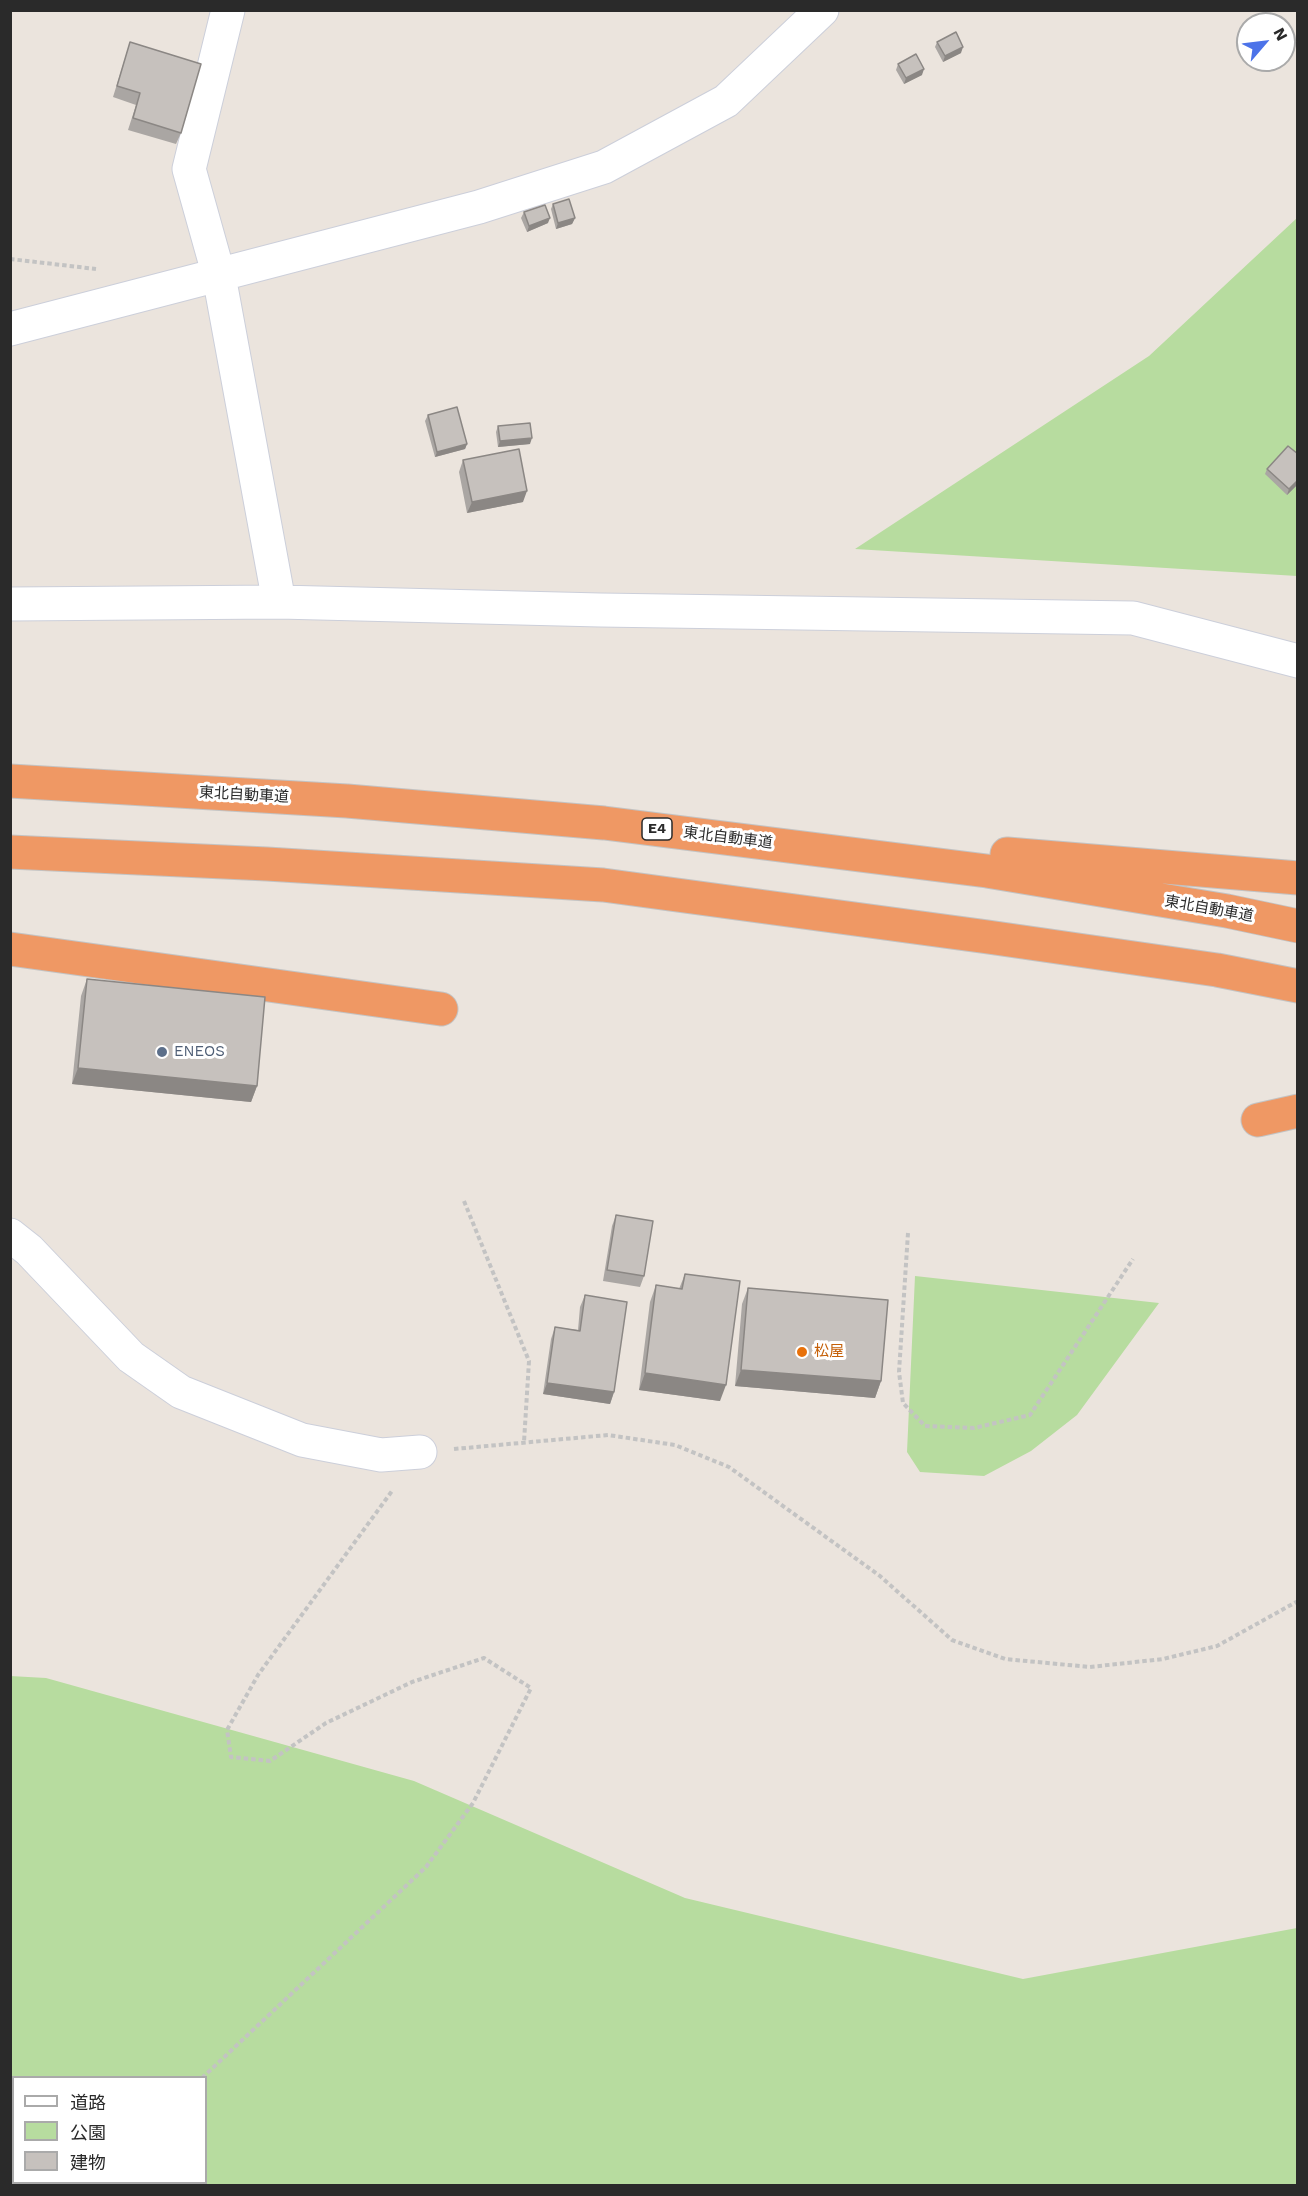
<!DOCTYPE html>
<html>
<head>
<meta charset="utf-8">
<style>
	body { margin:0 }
	#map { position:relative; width:1308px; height:2196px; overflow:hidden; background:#ebe4dd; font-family:"Work Sans","Noto Sans JP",sans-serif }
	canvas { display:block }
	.frame { position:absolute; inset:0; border:12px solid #2a2a2a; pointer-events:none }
	.legend { position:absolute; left:12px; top:2076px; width:195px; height:108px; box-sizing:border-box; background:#fff; border:2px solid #aaa; margin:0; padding:8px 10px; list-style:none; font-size:18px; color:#2a2a2a }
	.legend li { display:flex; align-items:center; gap:12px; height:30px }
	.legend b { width:30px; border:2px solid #aaa }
	.north { position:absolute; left:1236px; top:12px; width:60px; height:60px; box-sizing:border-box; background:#fff; border:2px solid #aaa; border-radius:50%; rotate:62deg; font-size:16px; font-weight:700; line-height:24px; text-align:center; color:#2a2a2a }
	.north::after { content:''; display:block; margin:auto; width:21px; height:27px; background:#4c73e9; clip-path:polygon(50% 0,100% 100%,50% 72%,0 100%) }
</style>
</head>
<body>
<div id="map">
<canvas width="1308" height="2196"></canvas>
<div class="frame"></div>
<ul class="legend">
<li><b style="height:8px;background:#fff"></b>道路</li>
<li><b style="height:16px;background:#b7dc9f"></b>公園</li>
<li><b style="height:16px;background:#c6c1bd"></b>建物</li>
</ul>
<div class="north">N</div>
</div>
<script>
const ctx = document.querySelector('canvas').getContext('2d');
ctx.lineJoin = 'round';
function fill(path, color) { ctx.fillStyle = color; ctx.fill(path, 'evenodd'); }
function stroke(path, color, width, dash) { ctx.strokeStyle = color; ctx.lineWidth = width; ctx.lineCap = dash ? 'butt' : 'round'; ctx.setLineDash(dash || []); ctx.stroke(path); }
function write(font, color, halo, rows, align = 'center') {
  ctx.font = font + ' "Work Sans","Noto Sans JP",sans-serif'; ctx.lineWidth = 6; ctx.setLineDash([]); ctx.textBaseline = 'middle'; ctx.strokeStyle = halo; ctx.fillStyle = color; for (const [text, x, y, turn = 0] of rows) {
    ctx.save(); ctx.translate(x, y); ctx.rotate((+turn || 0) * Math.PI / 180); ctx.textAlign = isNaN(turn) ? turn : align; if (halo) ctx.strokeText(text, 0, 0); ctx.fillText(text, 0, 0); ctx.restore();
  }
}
const green = new Path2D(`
	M1297,218V576L855,549L1149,356Z
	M915,1276L1159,1303L1077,1415L1031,1451L984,1476L920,1472L907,1452Z
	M10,1676L46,1678L414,1781L685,1898L1023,1979L1297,1928V2185H11ZM14,2078H206V2182H14Z`);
const path = new Path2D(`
	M10,259L96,269
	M464,1201L529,1361L524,1442
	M908,1233L899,1372L903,1403L925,1426L974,1428L1030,1415L1133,1259
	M454,1449L608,1435L675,1445L729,1467L880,1576L952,1640L1005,1659L1090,1667L1163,1659L1217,1646L1298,1601
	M202,2078L426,1867L473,1803L531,1688L484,1658L412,1682L326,1723L270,1761L231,1757L227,1730L258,1675L392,1491
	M112,2186L113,2182`);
const minor = new Path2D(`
	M228,10L189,169L219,276L279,602
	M10,329L479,207L604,167L726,101L822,10
	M10,604L279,602L600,610L1133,618L1298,661
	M10,1235L29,1250L131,1357L181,1392L302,1440L381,1455L420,1452`);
const highway = new Path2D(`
	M10,781L347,801L604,823L987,871L1227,911L1298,926
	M10,852L267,864L603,885L988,937L1217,970L1298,986
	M1007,854L1298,878
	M10,949L441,1009
	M1258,1120L1298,1111`);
const wall = new Path2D(`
	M130,42L181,133L176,144L128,130L136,105L113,97Z
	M937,42L961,53L943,62L935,47Z
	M898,64L922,75L904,84L896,70Z
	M553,204L575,218L572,224L556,229L551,209Z
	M524,212L548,223L527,232L521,218Z
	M428,415L467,444L465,449L435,457L425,421Z
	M498,426L530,444L498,447L496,432Z
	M463,460L523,502L467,513L459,472Z
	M1267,469L1298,484L1287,495L1265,474Z
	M87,979L257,1086L251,1102L72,1084L81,996Z
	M616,1215L644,1276L640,1287L603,1281L612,1226Z
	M685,1274L720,1401L639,1390L650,1302L656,1285L679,1289Z
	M748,1288L881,1381L875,1398L735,1386L742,1304Z
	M585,1295L614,1392L610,1404L543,1394L551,1339L555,1327L578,1330L580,1307Z`);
const shadedWall = new Path2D(`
	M963,47L961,53L943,62L945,56Z
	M924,69L922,75L904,84L906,78Z
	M550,218L548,223L527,232L529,226Z
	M575,218L572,224L556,229L558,223Z
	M532,438L530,444L498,447L500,441Z
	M467,444L465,449L435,457L437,452Z
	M1298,480V484L1287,495L1289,489Z
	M527,491L523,502L467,513L472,502Z
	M78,1068L257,1086L251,1102L72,1084Z
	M741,1370L881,1381L875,1398L735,1386Z
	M645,1373L726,1385L720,1401L639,1390Z
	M547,1383L614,1392L610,1404L543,1394Z`);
const building = new Path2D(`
	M956,32L963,47L945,56L937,42Z
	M130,42L201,64L181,133L133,118L140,93L117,86Z
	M916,54L924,69L906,78L898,64Z
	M569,199L575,218L558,223L553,204Z
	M545,205L550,218L529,226L524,212Z
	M457,407L467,444L437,452L428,415Z
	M530,423L532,438L500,441L498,426Z
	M1288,446L1298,454V480L1289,489L1267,469Z
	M519,449L527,491L472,502L463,460Z
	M87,979L265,997L257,1086L78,1068Z
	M616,1215L653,1221L644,1276L607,1270Z
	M685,1274L740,1281L726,1385L645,1373L656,1285L682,1289Z
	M748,1288L888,1300L881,1381L741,1370Z
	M585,1295L627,1302L614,1392L547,1383L555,1327L580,1331Z`);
const markers = [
	[162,1052,6,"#5c6f8a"],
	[802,1352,6,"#e8710a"]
];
const shields = [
	[657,829,30]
];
const shieldNames = [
	["E4",657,829]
];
const streetNames = [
	["東北自動車道",244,795,3],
	["東北自動車道",728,838,7],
	["東北自動車道",1209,909,10]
];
const serviceNames = [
	["ENEOS",174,1052]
];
const foodNames = [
	["松屋",814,1352]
];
fill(green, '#b7dc9f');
stroke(minor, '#cccfda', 35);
stroke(highway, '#c3c3c3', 35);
stroke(path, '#c3c3c3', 4, [4.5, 3]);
stroke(minor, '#fff', 33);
stroke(highway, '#ef9864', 33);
fill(wall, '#aaa6a3');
fill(shadedWall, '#8b8784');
fill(building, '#c6c1bd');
stroke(building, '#8b8784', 1.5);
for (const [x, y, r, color] of markers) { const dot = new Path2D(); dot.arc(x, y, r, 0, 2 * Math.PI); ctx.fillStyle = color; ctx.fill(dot); stroke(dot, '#fff', 2); }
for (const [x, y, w] of shields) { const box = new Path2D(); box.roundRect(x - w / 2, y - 11, w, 22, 4.5); ctx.fillStyle = '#fff'; ctx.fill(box); stroke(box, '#2a2a2a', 1.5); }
write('bold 14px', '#2a2a2a', null, shieldNames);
write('15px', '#2a2a2a', '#fff', streetNames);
write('15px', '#4e5e75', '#fff', serviceNames, 'left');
write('15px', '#c56008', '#fff', foodNames, 'left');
</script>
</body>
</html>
